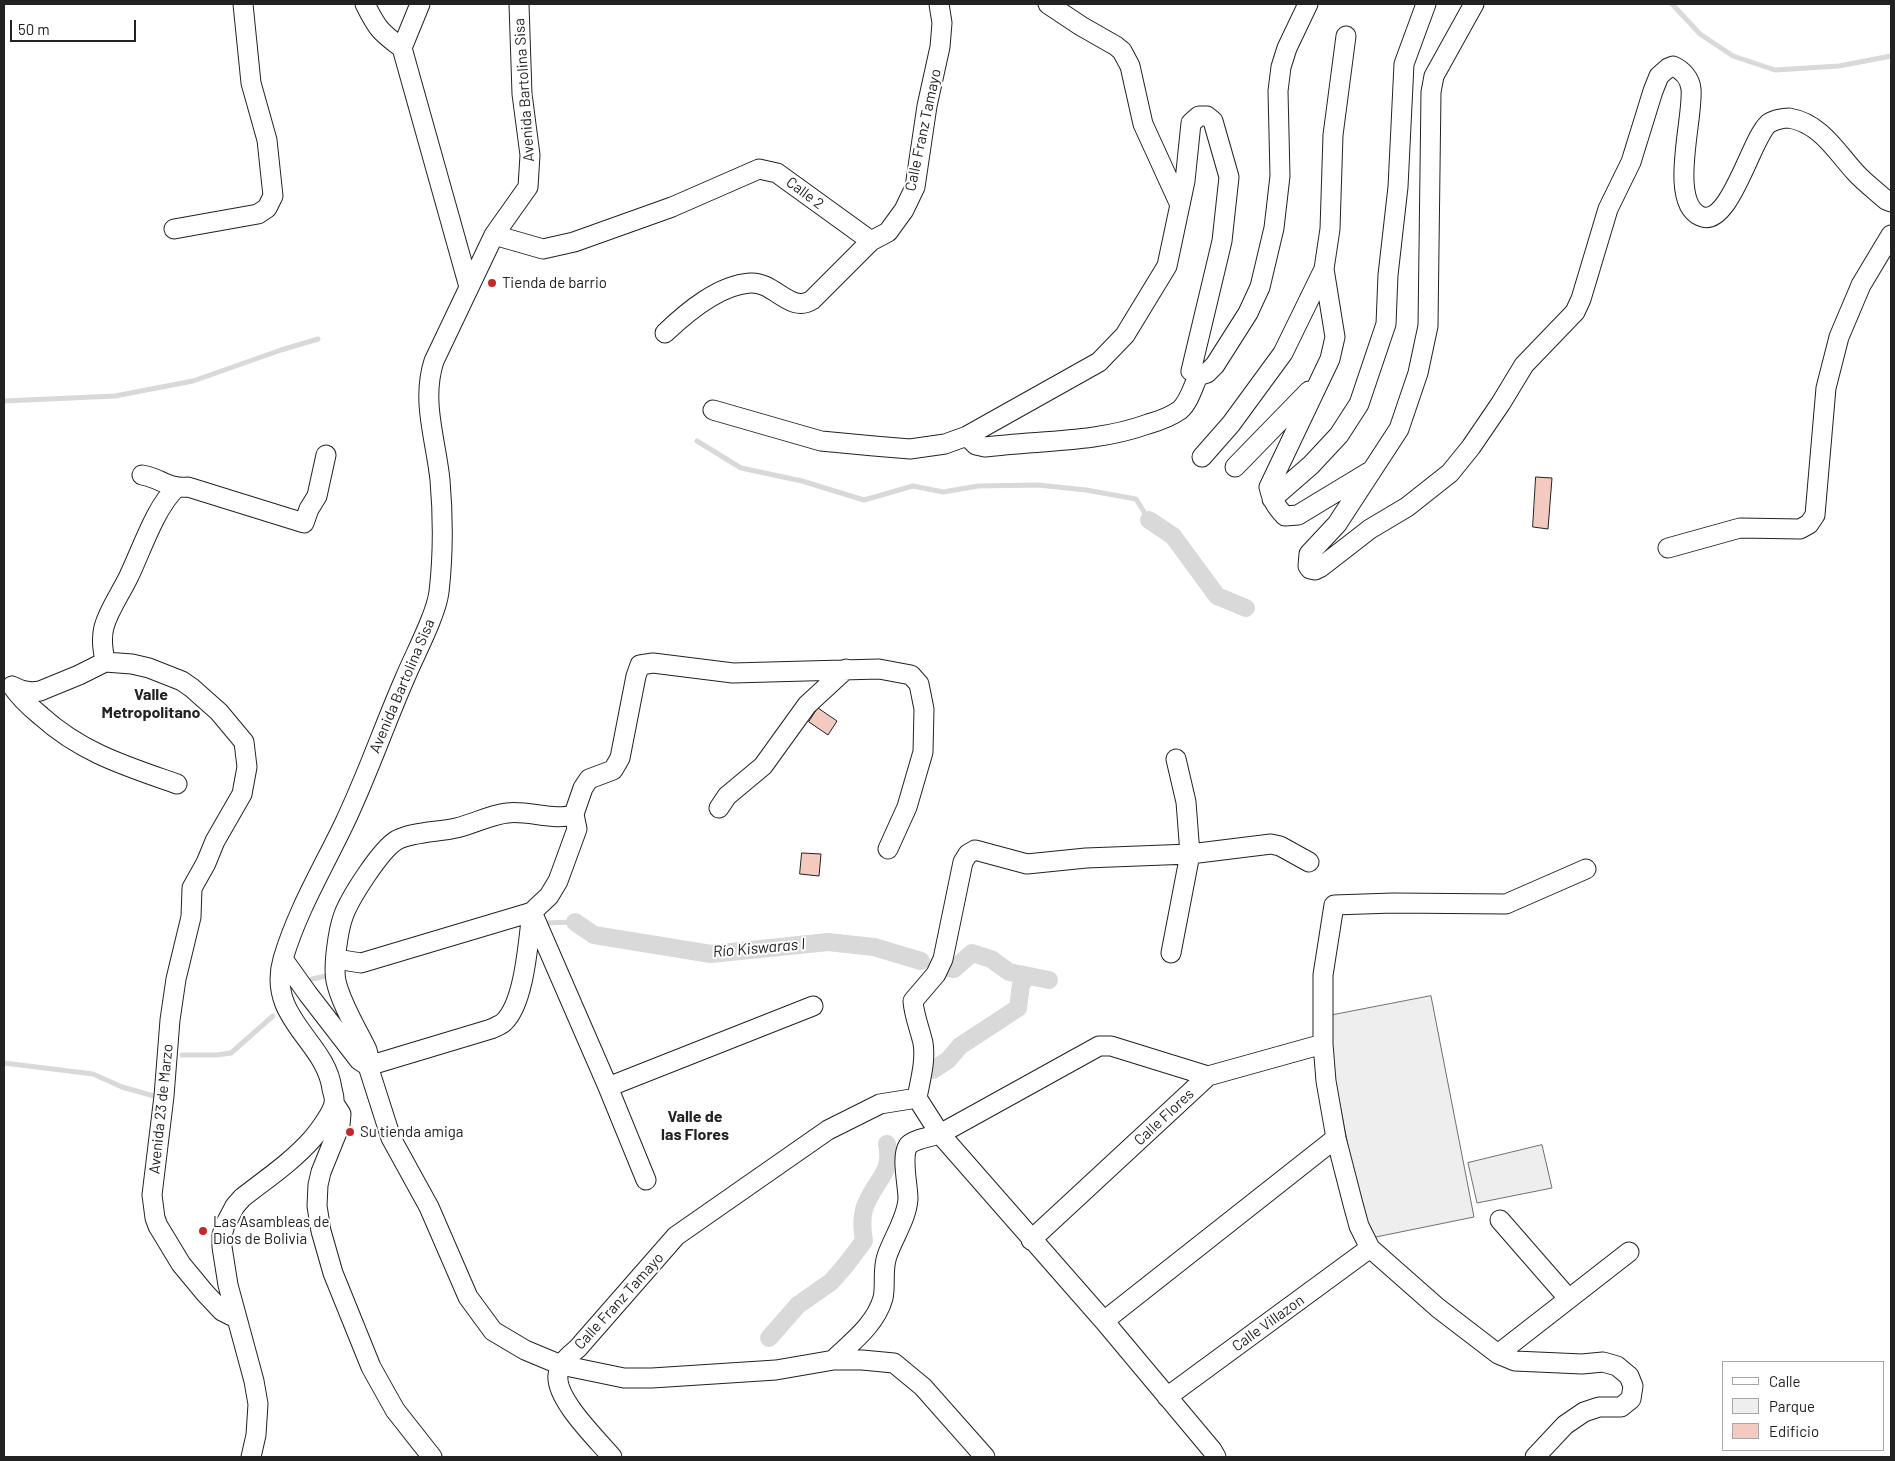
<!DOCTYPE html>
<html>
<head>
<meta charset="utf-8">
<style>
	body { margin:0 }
	#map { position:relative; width:1895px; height:1461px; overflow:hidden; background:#fff; font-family:Barlow,sans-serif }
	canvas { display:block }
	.frame { position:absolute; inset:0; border:5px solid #222; pointer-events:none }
	.legend { position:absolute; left:1722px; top:1361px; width:162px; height:90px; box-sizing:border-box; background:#fff; border:1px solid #a7a7a7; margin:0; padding:6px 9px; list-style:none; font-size:15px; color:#222 }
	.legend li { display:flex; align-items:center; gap:10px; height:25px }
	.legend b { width:25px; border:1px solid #a7a7a7 }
	.scale { position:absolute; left:10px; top:20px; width:126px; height:22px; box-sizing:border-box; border:2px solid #222; border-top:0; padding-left:6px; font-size:15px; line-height:18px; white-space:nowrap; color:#222; -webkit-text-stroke:4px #fff; paint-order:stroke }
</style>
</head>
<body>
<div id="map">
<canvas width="1895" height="1461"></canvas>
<div class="frame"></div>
<ul class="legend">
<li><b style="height:6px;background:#fff"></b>Calle</li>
<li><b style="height:14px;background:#eee"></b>Parque</li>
<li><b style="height:14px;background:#f3c9c0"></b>Edificio</li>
</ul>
<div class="scale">50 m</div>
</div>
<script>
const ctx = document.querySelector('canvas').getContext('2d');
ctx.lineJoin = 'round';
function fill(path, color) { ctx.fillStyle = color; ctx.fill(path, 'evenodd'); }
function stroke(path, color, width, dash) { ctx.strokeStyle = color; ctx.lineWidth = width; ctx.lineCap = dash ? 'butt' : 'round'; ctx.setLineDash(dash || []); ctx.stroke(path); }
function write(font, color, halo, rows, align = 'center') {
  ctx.font = font + ' Barlow,sans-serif'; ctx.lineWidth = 4; ctx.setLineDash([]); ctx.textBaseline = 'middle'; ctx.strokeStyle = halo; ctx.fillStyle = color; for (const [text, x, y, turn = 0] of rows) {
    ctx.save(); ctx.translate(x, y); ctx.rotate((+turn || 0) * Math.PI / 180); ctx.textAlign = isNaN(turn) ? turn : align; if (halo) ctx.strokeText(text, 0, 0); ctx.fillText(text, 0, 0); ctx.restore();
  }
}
const green = new Path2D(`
	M1431,996L1474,1217L1366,1239L1323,1017Z
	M1542,1145L1552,1188L1477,1203L1468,1163Z`);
const stream = new Path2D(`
	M1672,4L1700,34L1733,56L1775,70L1839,66L1891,56
	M4,401L115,396L193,381L281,350L318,339
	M697,441L741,468L802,481L864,500L913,486L943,492L978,486L1038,485L1086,490L1136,499L1149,520
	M544,923L575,922
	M312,979L326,976
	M182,1055H217L231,1053L273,1016
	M4,1063L93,1074L122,1087L154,1096L157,1095`);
const canal = new Path2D(`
	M1149,520L1173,536L1217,596L1246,608
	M575,922L594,935L711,954L828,942L874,947L921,961
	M948,968L954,969L972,953L991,959L1009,972L1049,980
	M933,1070L948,1060L960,1046L1018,1008L1021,984L1028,976
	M769,1338L798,1305L831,1282L845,1266L864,1241C862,1229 861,1213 867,1202C877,1179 893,1172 887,1144`);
const building = new Path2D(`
	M1536,477L1552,478L1548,529L1533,527Z
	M818,708L837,721L828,735L809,722Z
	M802,853L821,854L819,876L800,874Z`);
const minor = new Path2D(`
	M365,4C377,28 380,32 402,48L469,287
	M1048,4L1081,26L1116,46L1122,51L1130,66L1143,124L1180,205
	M1474,4L1434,76L1431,92L1428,326L1418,373L1399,429L1337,524L1309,554L1308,566L1310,569L1315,570L1321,567L1370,529L1407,507L1450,473L1471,447L1501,403L1524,365L1575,312L1581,299L1608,209L1631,162L1653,91L1659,76L1668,68L1673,66C1682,70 1690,78 1691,89C1694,117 1668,201 1700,216C1729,230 1751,139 1768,124C1773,120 1783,118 1789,118C1820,123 1836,151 1855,172C1864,182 1876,191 1886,200L1891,202
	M1346,36L1333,135L1330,229L1324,269L1335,337L1330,359L1269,487C1272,500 1276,507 1285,516L1298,515L1369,472
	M402,48L420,4
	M174,229L258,214L267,208L273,196L267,140L251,83L243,4
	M494,235L543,249L574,242L672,207L759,169L777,173L871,241
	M665,333C687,312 719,285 750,283C774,281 790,314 812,300L871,241L888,232L904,210L915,187L927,106L940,47L942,23L939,4
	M1198,376L1207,373L1215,365L1248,313L1260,287L1274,228L1280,176L1278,91L1281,67L1287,48L1308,4
	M713,410L821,441L874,446L910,449L945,444L967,436L1099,362L1125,335L1167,266L1185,181L1191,123L1199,116H1207L1213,121L1229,177L1222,241L1191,371L1198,376
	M967,436L976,445L985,447C1040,440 1096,443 1148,424C1159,421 1170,417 1180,410C1189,402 1193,387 1198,376
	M1202,457L1231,424L1283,353L1324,269
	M1235,467L1309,391
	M142,475C161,478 167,489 188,487L304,523L309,509L317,496L326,455
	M1272,499L1311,465L1339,435L1359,404L1386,324L1388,275L1398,187L1404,64L1426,4
	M1668,548L1740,528L1800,529L1809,524L1815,515L1826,388L1839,337L1861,285L1891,235
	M105,662C103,650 101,639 104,627C109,609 121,593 129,576C142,549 155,508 176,488
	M12,686L21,690L32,692L40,691L79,675L105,662L132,664L149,668L182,681L192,688L219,712L244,742L247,767L242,794L215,841L206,863L192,888L191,917L176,979L170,1020L164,1096L152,1195L155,1218L158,1226L181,1264L205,1293L222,1311L236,1318
	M12,686C20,698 30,707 41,716C82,753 126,766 177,784
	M719,808L727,796L763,766L807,705L846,669
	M532,912L608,1087L646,1180
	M1171,953L1190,854L1186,802L1176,759
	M283,959L308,994L359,1060L368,1066L391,1138L429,1207L468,1297L493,1331L525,1350L561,1365L624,1378H652L776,1370L834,1360H862L894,1363L923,1387L985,1457
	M336,959L361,963L532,912L549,896L558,881L577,829L574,814
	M368,1066L369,1058L367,1050C357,1029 341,1004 336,981C333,967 338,931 343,917C349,899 381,849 397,840C412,832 439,832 456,828C473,824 490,815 507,813C528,810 557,822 574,814L583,788L589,779L613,770L620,758L636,676L640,665L653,663L733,673L879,669L911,675L919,684L924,709L923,752L907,807L888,849
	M368,1066L491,1029C495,1027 501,1025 504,1022C525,1002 528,941 532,913
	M608,1087L813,1006
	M334,1103L341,1114L340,1125L321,1172L318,1185L317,1206L321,1231L333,1273L371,1367L395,1410L432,1457
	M1500,1220L1568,1298
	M1031,1240L1208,1076L1323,1044
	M1104,1321L1336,1138
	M1498,1354L1629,1252
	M833,1360C852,1342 876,1324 883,1298C886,1285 882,1270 887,1256C893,1238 907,1218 908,1199C908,1185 901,1157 908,1146C911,1140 933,1136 940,1134L1099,1046H1111L1208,1076
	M1167,1397L1370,1248
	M251,1457L256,1435L258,1404L254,1381L228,1285L222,1247V1235L225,1225L235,1206L242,1198C266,1179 292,1162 313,1138C319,1131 333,1112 334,1103C335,1099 333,1093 332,1089C326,1041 266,1018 283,959C297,911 323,868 344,824C367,776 384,726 405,678C415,654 436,615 439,592C443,557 443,515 440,480C436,440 421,401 434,361L494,235L528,187L530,155L522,94L519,4
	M612,1457C597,1439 555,1399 558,1375C559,1363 570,1355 578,1348L676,1236L828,1130L880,1104L917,1098
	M1216,1457L1212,1450L1104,1321L940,1134L917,1098C920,1081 926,1061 923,1043C920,1029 914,1016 913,1001L936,974L943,959L963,862L968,854L975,850L1027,864L1086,858L1190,854L1271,844L1280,846L1309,862
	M1535,1457L1565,1425L1584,1412L1599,1407H1621L1631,1399L1633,1386L1629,1376L1617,1366L1603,1362L1582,1364L1515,1361L1498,1354L1438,1308L1370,1248L1359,1226L1353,1204L1336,1138L1326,1081L1323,1044V975L1334,905L1393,903L1506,904L1586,869`);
const markers = [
	[492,283,5,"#c62828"],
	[350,1132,5,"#c62828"],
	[203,1231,5,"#c62828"]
];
const streetNames = [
	["Avenida Bartolina Sisa",524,90,-94],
	["Calle Franz Tamayo",923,130,-78],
	["Calle 2",805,193,37],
	["Avenida Bartolina Sisa",402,686,-67],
	["Avenida 23 de Marzo",161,1109,-84],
	["Calle Flores",1164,1117,-43],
	["Calle Franz Tamayo",619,1301,-48],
	["Calle Villazon",1268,1323,-36]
];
const poiNames = [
	["Tienda de barrio",502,283],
	["Su tienda amiga",360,1132],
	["Las Asambleas de",213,1222],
	["Dios de Bolivia",213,1239]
];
const neighbourhoodNames = [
	["Valle",151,695],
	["Metropolitano",151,713],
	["Valle de",695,1117],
	["las Flores",695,1135]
];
const waterNames = [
	["Río Kiswaras I",759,948,-5]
];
fill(green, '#eee');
stroke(green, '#6f6f6f', 1);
stroke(stream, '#d9d9d9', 5);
stroke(canal, '#d9d9d9', 18);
fill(building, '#f3c9c0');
stroke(building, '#222', 1);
stroke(minor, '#222', 21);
stroke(minor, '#fff', 19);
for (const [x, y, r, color] of markers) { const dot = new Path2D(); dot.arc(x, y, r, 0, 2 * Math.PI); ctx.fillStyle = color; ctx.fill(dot); stroke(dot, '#fff', 2); }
write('15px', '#222', '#fff', streetNames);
write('15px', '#222', '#fff', poiNames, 'left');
write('bold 16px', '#222', '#fff', neighbourhoodNames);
write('italic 16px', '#222', '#fff', waterNames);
</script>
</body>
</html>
